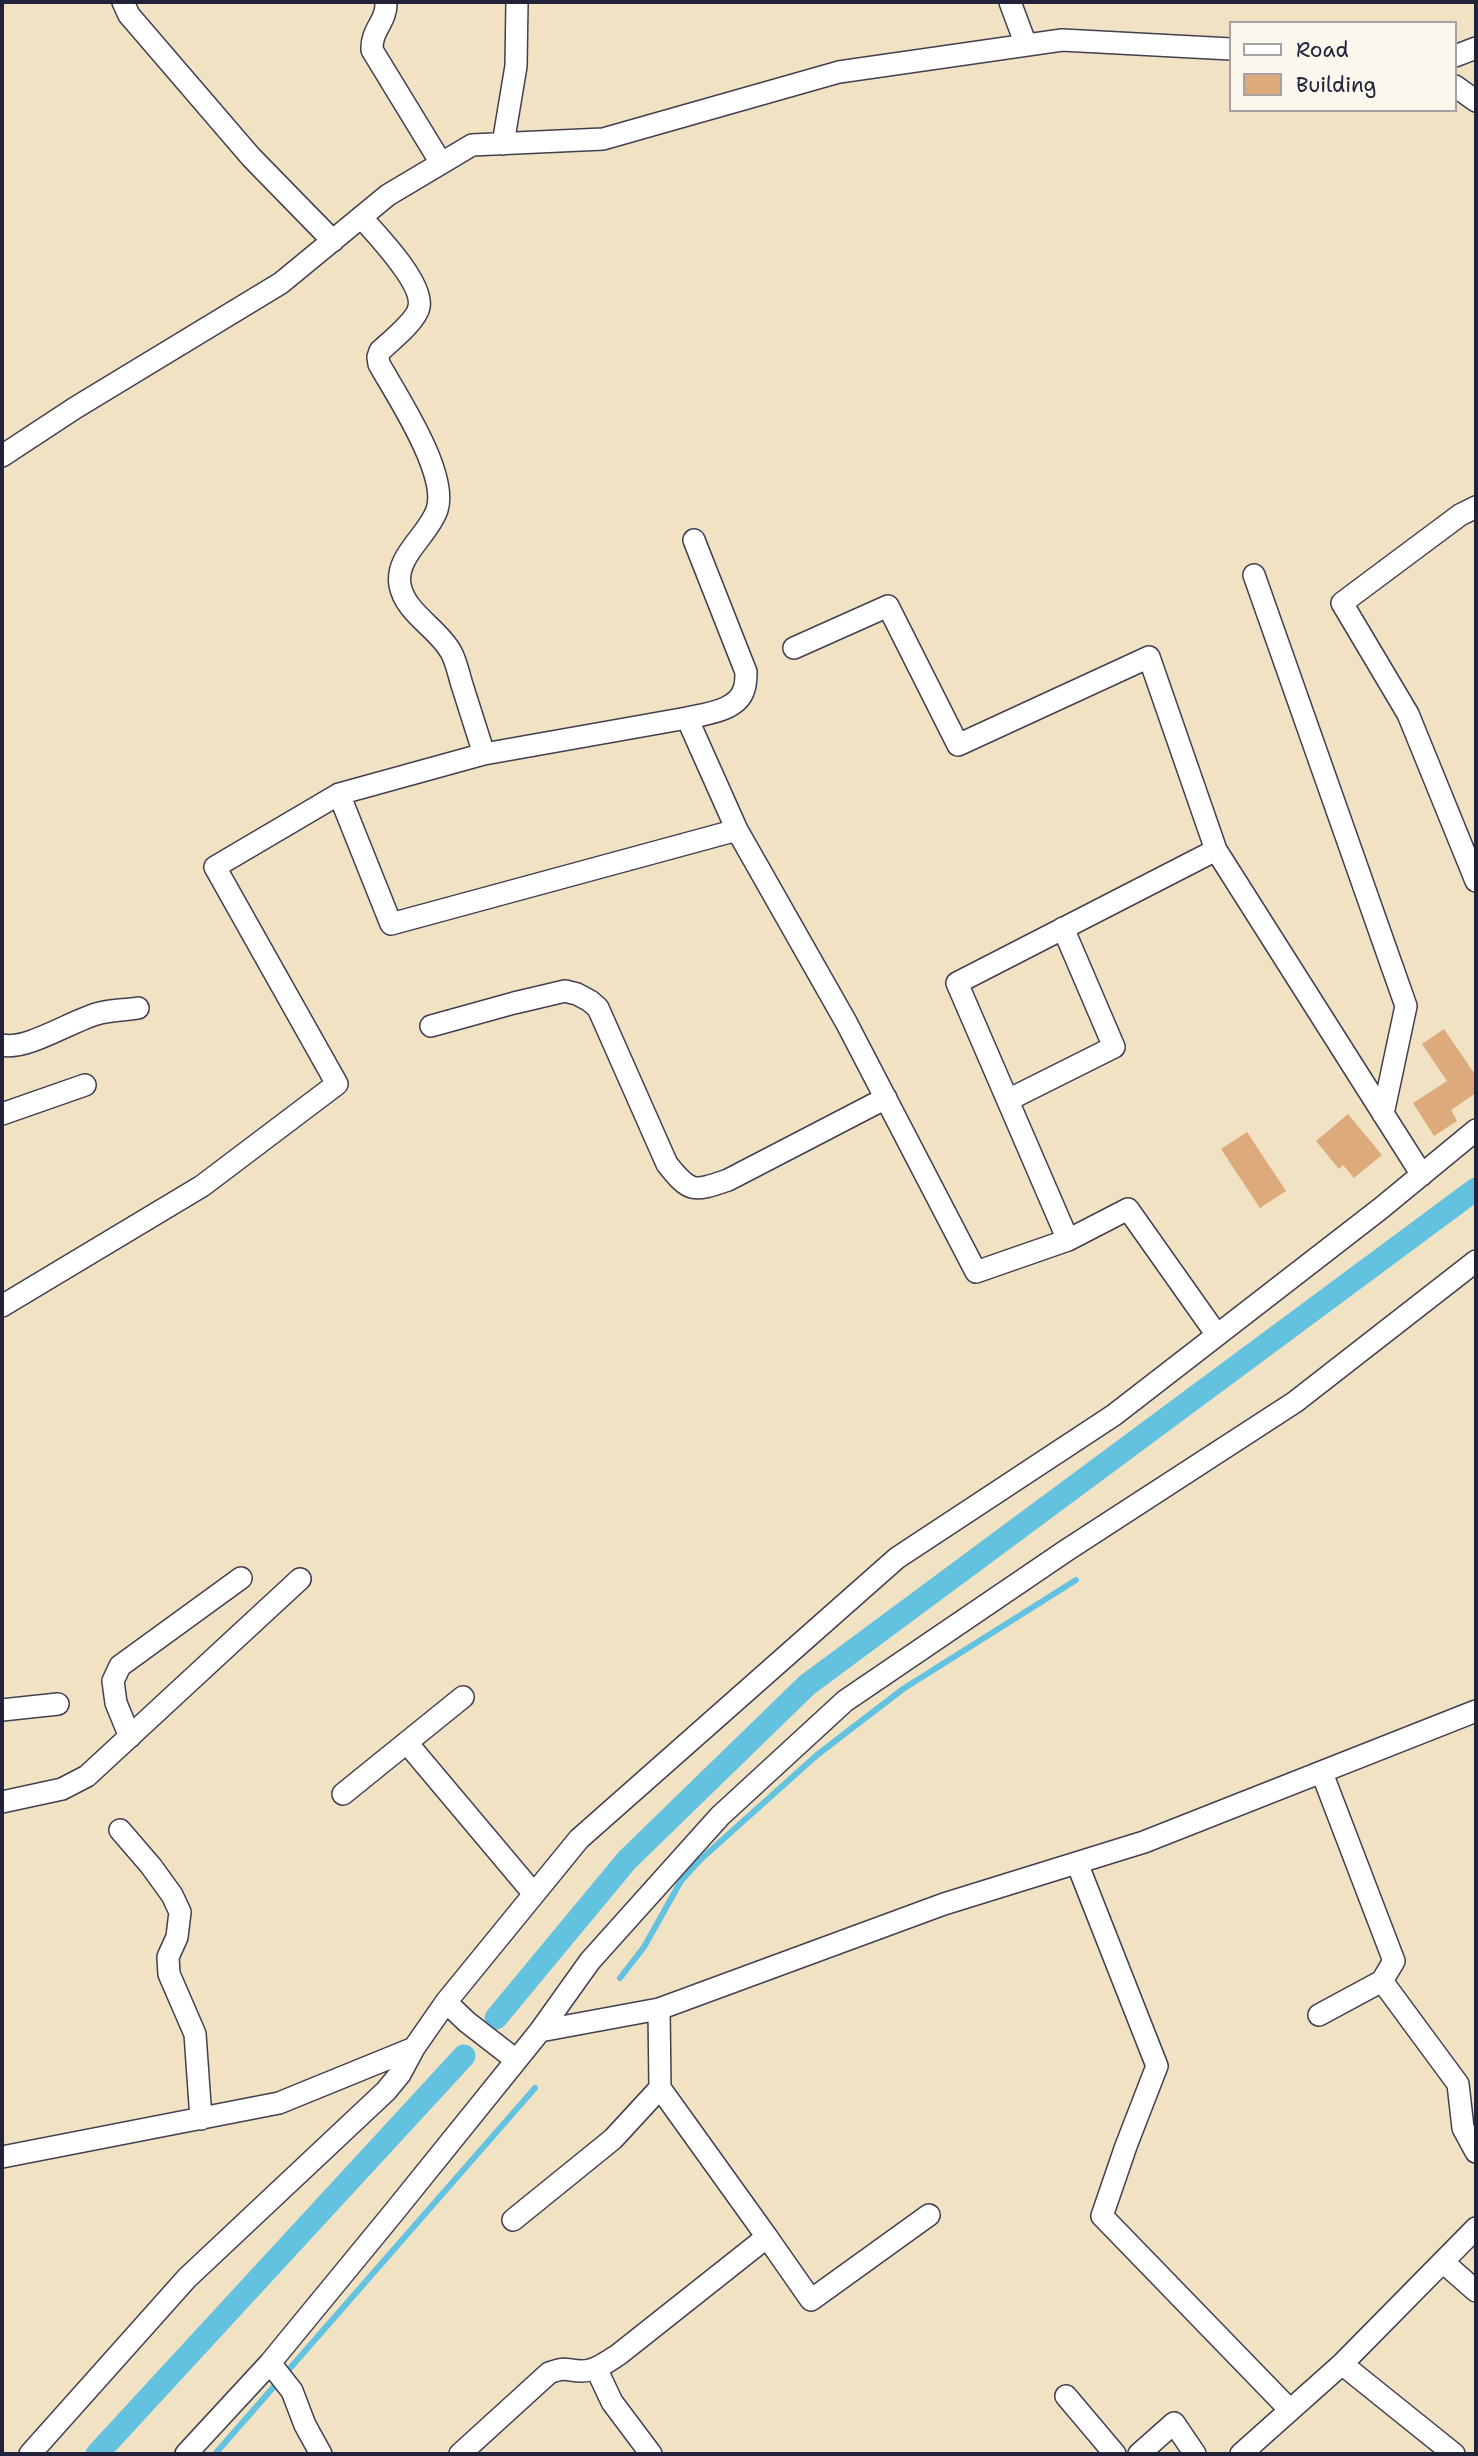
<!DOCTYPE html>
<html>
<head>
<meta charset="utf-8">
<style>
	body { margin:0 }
	#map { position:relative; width:1478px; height:2456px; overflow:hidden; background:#f2e2c4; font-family:"Shantell Sans",sans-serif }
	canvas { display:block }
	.frame { position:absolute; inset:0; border:4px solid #22223b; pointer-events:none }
	.legend { position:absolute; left:1229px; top:21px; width:228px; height:91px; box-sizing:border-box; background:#fbf7ec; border:2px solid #a4a2a5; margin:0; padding:9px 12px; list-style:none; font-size:21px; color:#22223b }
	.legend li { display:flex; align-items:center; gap:14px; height:35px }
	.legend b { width:35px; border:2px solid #a4a2a5 }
</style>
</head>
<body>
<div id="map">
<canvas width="1478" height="2456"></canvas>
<div class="frame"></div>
<ul class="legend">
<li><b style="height:9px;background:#fff"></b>Road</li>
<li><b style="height:19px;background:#ddaa7b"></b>Building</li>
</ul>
</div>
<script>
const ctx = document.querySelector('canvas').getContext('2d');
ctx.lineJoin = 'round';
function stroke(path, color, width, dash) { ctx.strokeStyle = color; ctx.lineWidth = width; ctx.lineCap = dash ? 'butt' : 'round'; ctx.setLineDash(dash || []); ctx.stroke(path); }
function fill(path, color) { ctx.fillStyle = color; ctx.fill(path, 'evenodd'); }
const stream = new Path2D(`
	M620,1978L644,1947L681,1881L700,1860L817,1755L903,1689L1076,1580
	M215,2454L535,2088`);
const canal = new Path2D(`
	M496,2018L627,1860L807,1685L1476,1189
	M97,2454L464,2056`);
const building = new Path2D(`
	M1444,1029L1476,1076V1093L1451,1110L1457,1121L1434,1136L1413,1103L1447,1081L1422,1044Z
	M1348,1114L1382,1155L1354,1178L1343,1165L1339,1169L1316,1141Z
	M1247,1132L1286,1191L1260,1208L1221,1149Z`);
const minor = new Path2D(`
	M123,2L129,15L251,157L333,241
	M386,2C387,22 371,29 372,50L441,163
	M1010,2L1026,45
	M1455,56L1476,48
	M1455,86L1476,101
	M503,144L516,66L517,2
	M361,217C376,234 424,283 419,307C417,320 391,341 380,351L378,357L379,364C397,396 449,474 437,510C428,536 395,556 400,585C405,613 438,628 451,652C457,663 459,676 463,688C470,710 477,732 484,754L687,718L737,830
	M2,456L75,408L281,283L388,195L472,145L603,139L839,72L1062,40L1231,49
	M1476,507L1460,515L1342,603L1408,714L1476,881
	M1254,575L1406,1006L1383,1114
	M794,648L888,606L958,745L1149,657L1216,850
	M687,718C705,714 738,711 744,689C746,684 746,677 746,672L694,540
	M339,794L391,924L737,830L846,1022L976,1272L1068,1240
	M431,1026L514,1003L565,991L577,994L590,1001L598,1008L667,1164C690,1193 693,1192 728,1180L886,1098
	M2,1045C27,1051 74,1019 100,1013C113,1010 126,1010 138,1008
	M1008,1100L1114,1047L1063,928
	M2,1114L85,1085
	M2,1306L202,1186L337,1084L215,867L339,794L484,754
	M1217,1335L1128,1209L1068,1240L957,983L1216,850L1422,1175
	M2,1710L58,1704
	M130,1737L116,1703L113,1681L120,1666L241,1578
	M407,1743L534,1894
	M343,1794L463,1697
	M2,1802L62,1789L87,1776L300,1579
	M120,1830L151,1866L172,1895L180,1912L177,1937L168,1957L169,1974L195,2034L201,2119
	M1077,1863L1157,2066L1126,2146L1102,2216L1290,2410
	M1382,1981L1458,2084L1463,2128L1476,2152
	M446,2002L467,2022L516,2060
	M1319,2015L1382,1981L1394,1961L1322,1773
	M540,2031L659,2009L944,1904L1144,1842L1476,1711
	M2,2157L279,2103L414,2048
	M513,2220L613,2139L660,2088
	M767,2237L811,2300L929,2215
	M1443,2262L1476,2291
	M270,2363L292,2391L305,2425L321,2454
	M1342,2364L1454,2454
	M596,2368L612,2402L651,2454
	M1066,2396L1115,2454
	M30,2454L187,2278L386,2091L400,2074L414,2048L446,2002L579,1839L897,1558L1114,1415L1380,1209L1476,1130
	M186,2454L270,2363L394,2212L540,2031L590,1961L720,1816L845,1701L1067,1550L1295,1402L1476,1261
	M460,2454L549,2373C567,2366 566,2371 582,2371C595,2371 607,2362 618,2355L767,2237L660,2088L659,2009
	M1139,2454L1174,2423L1195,2454
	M1241,2454L1342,2364L1476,2228`);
stroke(stream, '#62c2e0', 6);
stroke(canal, '#62c2e0', 23);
fill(building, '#ddaa7b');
stroke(minor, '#413f50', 24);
stroke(minor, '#fff', 21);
</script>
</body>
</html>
